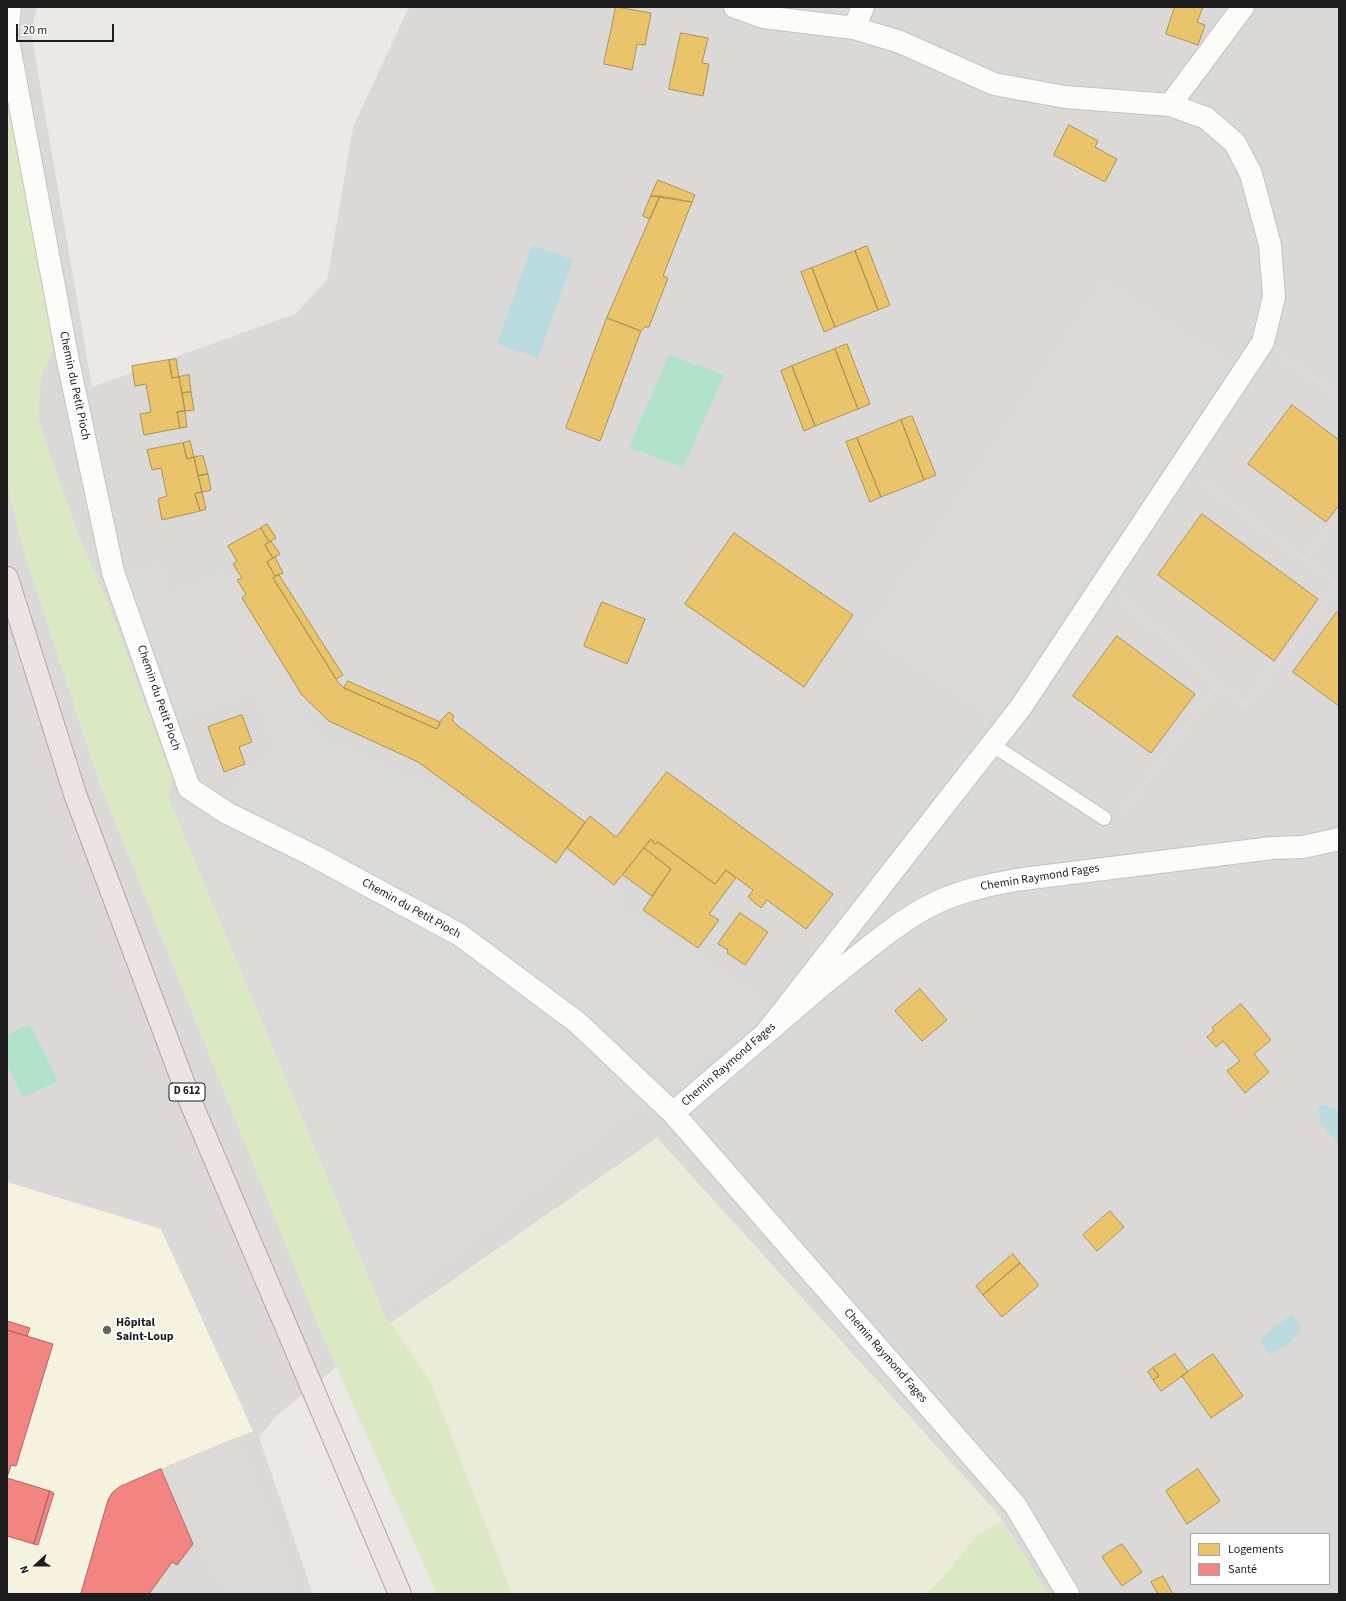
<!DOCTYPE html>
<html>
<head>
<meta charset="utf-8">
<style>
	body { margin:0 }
	#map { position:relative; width:1346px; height:1601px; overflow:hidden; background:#ebe9e6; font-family:"Source Sans 3",sans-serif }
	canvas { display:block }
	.frame { position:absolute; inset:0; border:8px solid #1d1d1d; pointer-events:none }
	.legend { position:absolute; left:1190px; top:1533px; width:140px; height:52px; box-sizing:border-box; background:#fff; border:1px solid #a5a5a5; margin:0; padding:5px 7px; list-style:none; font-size:12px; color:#1d1d1d }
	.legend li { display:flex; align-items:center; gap:8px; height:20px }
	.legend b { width:20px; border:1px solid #a5a5a5 }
	.north { position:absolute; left:16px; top:1545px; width:40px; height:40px; -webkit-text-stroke:3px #fff; paint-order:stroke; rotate:249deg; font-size:11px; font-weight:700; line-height:16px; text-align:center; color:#1d1d1d }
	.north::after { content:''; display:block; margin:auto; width:14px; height:18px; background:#1d1d1d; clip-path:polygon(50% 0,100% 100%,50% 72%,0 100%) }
	.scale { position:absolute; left:16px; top:24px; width:98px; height:18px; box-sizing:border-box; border:2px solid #1d1d1d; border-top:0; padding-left:5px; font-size:12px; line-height:14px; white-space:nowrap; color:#1d1d1d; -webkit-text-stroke:3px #fff; paint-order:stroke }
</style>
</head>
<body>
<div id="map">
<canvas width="1346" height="1601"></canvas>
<div class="frame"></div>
<ul class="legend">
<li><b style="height:11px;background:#e9c46a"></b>Logements</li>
<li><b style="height:11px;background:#f28482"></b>Santé</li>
</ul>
<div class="north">N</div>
<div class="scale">20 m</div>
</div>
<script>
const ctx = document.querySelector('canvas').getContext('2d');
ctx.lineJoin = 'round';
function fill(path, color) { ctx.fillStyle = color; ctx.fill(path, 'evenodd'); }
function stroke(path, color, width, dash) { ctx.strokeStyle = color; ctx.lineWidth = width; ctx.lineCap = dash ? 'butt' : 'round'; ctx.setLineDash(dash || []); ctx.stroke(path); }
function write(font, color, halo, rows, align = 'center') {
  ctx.font = font + ' "Source Sans 3",sans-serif'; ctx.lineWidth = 4; ctx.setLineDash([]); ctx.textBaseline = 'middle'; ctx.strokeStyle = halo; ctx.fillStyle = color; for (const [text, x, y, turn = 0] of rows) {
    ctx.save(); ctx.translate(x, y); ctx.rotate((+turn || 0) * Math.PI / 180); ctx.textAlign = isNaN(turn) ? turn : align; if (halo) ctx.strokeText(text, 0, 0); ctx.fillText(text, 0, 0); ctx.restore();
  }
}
const residential = new Path2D(`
	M9,7H37L31,32L92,387L295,314L327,280L353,127L409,7H1339V1594H1048L998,1514L657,1138L391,1323L276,1416L259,1437L313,1594H7V22ZM1191,1534H1329V1584H1191Z`);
const education = new Path2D(`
	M7,1182L161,1229L253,1431L162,1469L193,1544L177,1565L172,1562L149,1594H7Z`);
const farmland = new Path2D(`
	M657,1138L998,1514L1001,1521L976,1537L942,1578L926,1594H512L476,1501L391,1323Z`);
const grass = new Path2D(`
	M7,35L40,247L53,350L41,377L38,420L77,531L109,605L173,780L168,796L384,1313L431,1383L512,1594H437L317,1323L100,784L27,562L7,485Z
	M1001,1521L1049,1594H926L942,1578L976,1537Z`);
const pitch = new Path2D(`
	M669,355L724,375L683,468L629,447Z
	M30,1024L58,1081L23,1097L7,1065V1035Z`);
const parking = new Path2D(`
	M1105,282L1228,362L990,716L868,633Z
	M160,565L171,595L222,573L237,604L316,737L472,806L558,869L570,859L622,894V909L767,1003L671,1089L443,908L234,803L245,773L279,748L252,692L178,719L127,576Z
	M168,796L408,913L470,953L566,1024L646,1100L631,1110L384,1313Z
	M237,1437L288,1563L295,1588V1594H228L197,1543L165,1467Z`);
const water = new Path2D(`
	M532,245L573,260L538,358L497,344Z
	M1321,1105H1326L1330,1109L1335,1108L1339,1113V1144L1319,1121L1321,1117L1317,1110Z
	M1291,1315L1302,1327L1289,1343L1270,1354L1260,1342L1274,1327Z`);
const homes = new Path2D(`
	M616,7L651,13L645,45L637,44L632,70L604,64Z
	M1175,7H1203L1197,22L1205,25L1198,45L1166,34Z
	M681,33L708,38L702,63L709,64L703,96L669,89Z
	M1069,125L1098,141L1095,147L1117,159L1105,182L1054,155Z
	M658,180L695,195L692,202L651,196Z
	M651,196H660L650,219L643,216Z
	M660,196L692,202L663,276L668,278L649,327H645L641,331L607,318Z
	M867,246L890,305L878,310L855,251Z
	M855,251L878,310L835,327L812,268Z
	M812,268L835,327L824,332L801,272Z
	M607,318L641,331L600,441L566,428Z
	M847,344L870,404L858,409L835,349Z
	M835,349L858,409L815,426L792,366Z
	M176,359L179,377L172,378L169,360Z
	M169,360L172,378L179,377L185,411L177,412L180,428L144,435L140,414L151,412L146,384L135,386L132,366Z
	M792,366L815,426L804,431L781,371Z
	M189,375L191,392L182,393L179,377Z
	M191,392L194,410L185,411L182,393Z
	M1292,405L1339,440V505L1326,522L1248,464Z
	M185,411L187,427L180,428L177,412Z
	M912,416L936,475L924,480L901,420Z
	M901,420L924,480L881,497L857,438Z
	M857,438L881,497L870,502L846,442Z
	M190,441L194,457L187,459L183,443Z
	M183,443L187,459L194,457L202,492L195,494L200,511L162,520L158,499L167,496L161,468L152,470L147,450Z
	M203,456L208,474L198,476L194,457Z
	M208,474L211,490L202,492L198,476Z
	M202,492L206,509L200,511L195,494Z
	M1202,514L1318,599L1274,661L1158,575Z
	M267,524L276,538L269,542L261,528Z
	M261,528L269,542L265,545L273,558L267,562L275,576L273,578L338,682L344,688L437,729L442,719L449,712L454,716L452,720L457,725L585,822L556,863L418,762L329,721L302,695L242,598L246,594L237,580L242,578L233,564L237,561L228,546Z
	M734,533L853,615L804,687L685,604Z
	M271,541L280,554L273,558L265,545Z
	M275,557L283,573L275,576L267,562Z
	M279,575L343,675L336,679L273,578Z
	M602,602L645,619L627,664L584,646Z
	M1337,612L1339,614V706L1293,672Z
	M1117,636L1195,694L1151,753L1073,696Z
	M348,681L440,722L437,729L344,688Z
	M242,715L252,742L239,747L245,764L224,772L208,727Z
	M667,772L833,894L806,929L767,900L761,908L748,897L753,890L726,870L715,884L658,842L655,844L651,839L614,885L567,848L590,816L616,837Z
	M651,839L655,844L658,842L715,884L726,870L736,878L709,914L719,920L698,948L643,910L671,869L644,848Z
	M644,848L671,869L652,896L623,875Z
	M740,913L768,932L745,965L727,953L728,950L718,944Z
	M920,989L947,1020L922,1041L895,1011Z
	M1241,1004L1271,1040L1254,1054L1269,1072L1245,1093L1227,1071L1240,1061L1223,1041L1216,1047L1207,1037L1214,1031L1212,1028Z
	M1110,1211L1124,1227L1097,1251L1083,1235Z
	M1013,1254L1020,1263L983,1295L976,1286Z
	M1020,1263L1039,1285L1002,1317L983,1295Z
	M1175,1354L1188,1372L1161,1391L1153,1380L1159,1376L1153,1368Z
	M1213,1354L1243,1396L1211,1418L1182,1376Z
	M1153,1368L1159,1376L1153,1380L1148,1372Z
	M1198,1469L1220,1501L1187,1524L1166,1491Z
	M1122,1544L1142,1572L1122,1586L1102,1557Z
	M1163,1576L1173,1594H1158L1151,1582Z`);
const health = new Path2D(`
	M7,1321L30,1328L27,1336L7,1330Z
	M7,1330L53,1344L16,1466L11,1465L7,1478L50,1491L34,1544L7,1536Z
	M161,1469L193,1544L177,1565L172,1562L149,1594H82L81,1593L108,1500L112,1493L119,1487Z
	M50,1491L54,1493L38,1545L34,1544Z`);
const path = new Path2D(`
	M1286,359L1339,397
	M1204,483L1304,560L1339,584
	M1304,560L1339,512
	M1124,600L1244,706L1339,585
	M1126,809L1218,684`);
const service = new Path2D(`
	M991,744L1104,818`);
const minor = new Path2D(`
	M10,7L7,35L68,361L113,572L189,788L227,813L314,856L460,935L578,1023L673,1113
	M735,7L763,17L854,28L900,42L994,84L1065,97L1170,105L1206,118L1235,143L1251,174L1270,245L1274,297L1263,342L1021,707L766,1033
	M854,28L863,7
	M1170,105L1243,7
	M1068,1594L1015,1505L673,1113C724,1069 775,1025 827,981C860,955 898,921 935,903C963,890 992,884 1023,879L1272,848L1303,847L1339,839`);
const trunk = new Path2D(`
	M7,578L75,794L191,1103L400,1594`);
const markers = [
	[107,1330,5,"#656463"]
];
const shields = [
	[187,1092,36]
];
const shieldNames = [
	["D 612",187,1092]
];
const streetNames = [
	["Chemin du Petit Pioch",74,386,78],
	["Chemin du Petit Pioch",158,698,71],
	["Chemin Raymond Fages",1040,878,-9],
	["Chemin du Petit Pioch",411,909,29],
	["Chemin Raymond Fages",729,1065,-41],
	["Chemin Raymond Fages",885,1356,49]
];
const poiNames = [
	["Hôpital",116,1323],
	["Saint-Loup",116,1337]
];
fill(residential, '#dad9d7');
fill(education, '#f5f3e0');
fill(farmland, '#ecebd9');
fill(grass, '#dbe8c4');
fill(pitch, '#b1e2c9');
fill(parking, '#dbdad9');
fill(water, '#b9dade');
fill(homes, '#e9c46a');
stroke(homes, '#ac9253', 1);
fill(health, '#f28482');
stroke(health, '#b26564', 1);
stroke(service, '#c4c3c2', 16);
stroke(minor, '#c4c3c2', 24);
stroke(trunk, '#c09dab', 24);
stroke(path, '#ead9d8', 2.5, [2, 2]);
stroke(service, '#fcfcfb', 14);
stroke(minor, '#fcfcfb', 22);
stroke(trunk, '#ece4e2', 22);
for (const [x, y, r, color] of markers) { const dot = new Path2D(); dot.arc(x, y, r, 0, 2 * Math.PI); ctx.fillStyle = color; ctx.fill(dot); stroke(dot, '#fff', 1.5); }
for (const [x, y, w] of shields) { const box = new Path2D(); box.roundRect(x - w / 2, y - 9, w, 18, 3); ctx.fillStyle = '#fff'; ctx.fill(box); stroke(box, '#1d1d1d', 1); }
write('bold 11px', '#1d1d1d', null, shieldNames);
write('12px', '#1d1d1d', '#fff', streetNames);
write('bold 12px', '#1d1d1d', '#fff', poiNames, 'left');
</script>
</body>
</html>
